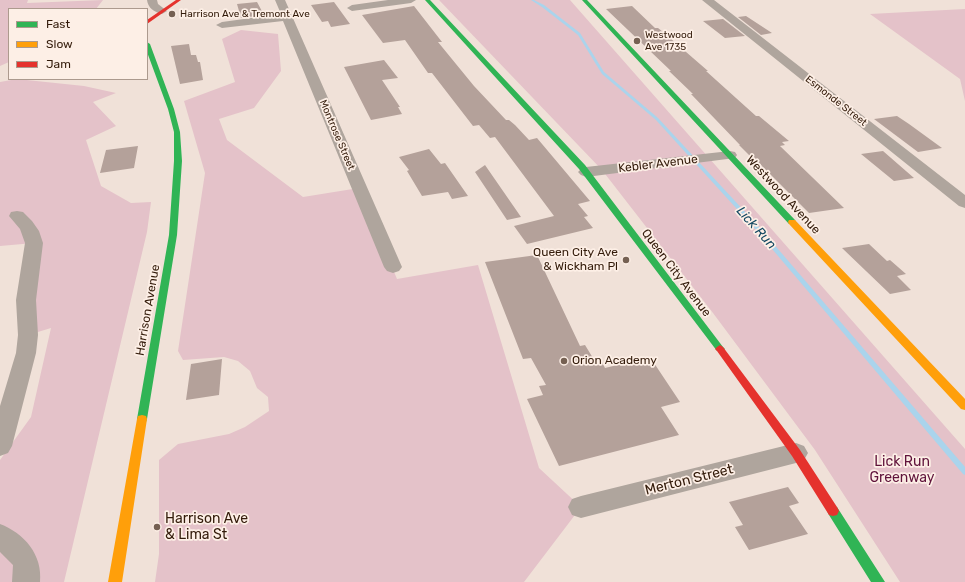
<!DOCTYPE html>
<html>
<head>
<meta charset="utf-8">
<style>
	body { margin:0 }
	#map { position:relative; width:965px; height:582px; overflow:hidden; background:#f0e1d8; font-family:Rubik,sans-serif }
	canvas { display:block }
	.legend { position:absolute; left:8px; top:8px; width:140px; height:72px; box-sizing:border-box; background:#fdefe6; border:1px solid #ac9a8e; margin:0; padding:5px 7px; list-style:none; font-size:12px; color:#331b0a }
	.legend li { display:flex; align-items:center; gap:8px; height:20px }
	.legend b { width:20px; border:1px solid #ac9a8e }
</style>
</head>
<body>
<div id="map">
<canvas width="965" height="582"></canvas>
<ul class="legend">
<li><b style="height:5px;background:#30b455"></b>Fast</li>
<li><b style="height:5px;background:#ff9f0a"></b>Slow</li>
<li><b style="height:5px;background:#e5322d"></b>Jam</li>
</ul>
</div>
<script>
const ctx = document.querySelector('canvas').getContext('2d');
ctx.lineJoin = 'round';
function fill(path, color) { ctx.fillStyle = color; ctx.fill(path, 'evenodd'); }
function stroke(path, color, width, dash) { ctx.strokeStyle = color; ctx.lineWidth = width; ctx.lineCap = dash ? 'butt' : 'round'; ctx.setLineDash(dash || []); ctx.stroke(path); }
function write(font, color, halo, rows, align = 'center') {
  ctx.font = font + ' Rubik,sans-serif'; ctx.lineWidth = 3.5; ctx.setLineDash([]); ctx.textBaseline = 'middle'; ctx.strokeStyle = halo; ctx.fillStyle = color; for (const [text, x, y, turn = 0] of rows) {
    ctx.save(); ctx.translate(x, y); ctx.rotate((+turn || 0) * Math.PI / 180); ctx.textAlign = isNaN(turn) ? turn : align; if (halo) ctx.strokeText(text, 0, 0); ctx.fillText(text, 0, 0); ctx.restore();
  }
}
const green = new Path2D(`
	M0,0H28L27,3L103,0L96,9H9V62L0,66Z
	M439,0H570L965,449V582H900L815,450L713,313L602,170Z
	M965,9V101L960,79L870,14Z
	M241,30L278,34L281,71L254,108L219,119L227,140L303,197L359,188L397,279L478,265L539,468L581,507L524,582H155L159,554V460L178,444L229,434L245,427L269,411L268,397L257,388L250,371L238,361L224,357L183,360L178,351L205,173L184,101L235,82L222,39Z
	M17,79L84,86L116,93L93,102L116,126L86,140L101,186L131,203L151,202L147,232L64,582H0V460L31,417L51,328L28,335L34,243L0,246V82Z`);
const stream = new Path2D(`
	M531,0H534L544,5L580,33L604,72L658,118L760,228L965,467V475L963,474L756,230L656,120L602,74L578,35L542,7Z`);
const building = new Path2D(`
	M257,2L264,15L241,18L237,4Z
	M334,2L350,24L331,27L328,21L322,22L311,5Z
	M414,6L442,42H438L474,86L506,120H509L515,125L529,140L537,138L590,201L578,204L588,216L584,217L593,228L527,244L514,226L554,216L495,137L490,138L479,125L473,126L432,73H428L405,40L383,43L362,15Z
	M632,6L655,28H658L663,32L708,71H706L756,116H759L789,141L782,142L785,145L780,146L844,208L809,213L758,162H756L739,145H740L691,94H693L669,71H671L606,9Z
	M746,16L772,33L761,35L738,17Z
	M723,19L745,36L725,38L703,21Z
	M189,44L191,55H196L198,62H200L203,80L180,84L171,46Z
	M384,60L398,78L382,80L400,107H398L402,114L371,120L344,67Z
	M897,116L909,124L942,148L918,152L874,119Z
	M138,146L134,168L100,173L106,150Z
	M429,149L441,164L445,163L468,196L452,199L448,192L422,196L407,171L409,170L399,157Z
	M883,151L914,178L894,181L861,154Z
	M485,165L521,217L507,220L475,172Z
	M869,244L887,261L890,260L906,274L897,276L911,290L890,294L842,248Z
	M537,255L580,346L585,345L596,363L602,362L605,368L650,357L680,402L661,407L679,435L559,466L527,399L543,395L539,386L546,385L531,358L523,359L485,262Z
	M222,359L219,395L186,400L191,364Z
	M788,487L799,503L789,506L808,534L749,550L735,527L743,525L729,502Z`);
const street = new Path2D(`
	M147,0H157L158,4L167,11L162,14C154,12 148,8 147,0Z
	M275,0H285L402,267L399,271L393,273L387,271L384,267L283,21L222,28L216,25L222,22L281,14Z
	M388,0H416L411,3L352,11L347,8L352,5Z
	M702,0H714L965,195V208L959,206Z
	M730,151L735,152L737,155L735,158L586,177L581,175L578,172L581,169L586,167Z
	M17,211L23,212L32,221L39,231L43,243L36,300L38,335L36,353L12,446L8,453L0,456V406L16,353L18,335L16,300L25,243L20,229L9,216L11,212Z
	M796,443L804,446L808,453L804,460L796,463L581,518L572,515L568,507L572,499L581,496Z
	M0,524C24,533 43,555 40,582H12L13,565L0,552Z`);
const fast = new Path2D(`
	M425,0H430L585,165L723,347L725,349L723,351H717L579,169Z
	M582,0H587L795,220L796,222L795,224H789Z
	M147,42L150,44L174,109L180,132L182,161L177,235L147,419L146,422L142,423L138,422L137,419L169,235L174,161V132L168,109L147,52Z
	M833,506L837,507L885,582H871L829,515L827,511L829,507Z`);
const slow = new Path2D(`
	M789,220H795L965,399V410L961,409L789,224L788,222Z
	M142,415L146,416L147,419L122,582H108L137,419L138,416Z`);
const jam = new Path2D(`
	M176,0H181L147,24V20Z
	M720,345L723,347L800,450L837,507L839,511L837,515L833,516L829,515L792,456L717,351L715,349L717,347Z`);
const markers = [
	[172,14,4,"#756052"],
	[637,41,4,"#756052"],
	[626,260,4,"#756052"],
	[564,361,4,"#756052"],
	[157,527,4,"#756052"]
];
const farPoinames = [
	["Harrison Ave & Tremont Ave",180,14],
	["Westwood",645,35],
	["Ave 1735",645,47]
];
const farStreetnames = [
	["Esmonde Street",836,101,38],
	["Montrose Street",337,135,67]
];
const streetNames = [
	["Kebler Avenue",658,164,-7],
	["Westwood Avenue",783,195,47],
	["Queen City Avenue",676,273,53],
	["Harrison Avenue",148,310,-80]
];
const poiNames = [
	["Queen City Ave",618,253],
	["& Wickham Pl",618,267],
	["Orion Academy",572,361,"left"]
];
const waterNames = [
	["Lick Run",756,228,48]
];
const nearParknames = [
	["Lick Run",902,462],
	["Greenway",902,478]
];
const nearStreetnames = [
	["Merton Street",689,480,-14]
];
const nearPoinames = [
	["Harrison Ave",165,519],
	["& Lima St",165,535]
];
fill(green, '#e4c2c9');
fill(stream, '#aad4ec');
fill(building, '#b4a19a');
fill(street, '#afa59d');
fill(fast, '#30b455');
fill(slow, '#ff9f0a');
fill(jam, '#e5322d');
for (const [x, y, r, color] of markers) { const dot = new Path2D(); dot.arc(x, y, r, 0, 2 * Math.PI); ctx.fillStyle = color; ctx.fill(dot); stroke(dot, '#fdefe6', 1.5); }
write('10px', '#331b0a', '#fdefe6', farPoinames, 'left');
write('10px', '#331b0a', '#fdefe6', farStreetnames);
write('12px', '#331b0a', '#fdefe6', streetNames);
write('12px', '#331b0a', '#fdefe6', poiNames, 'right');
write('italic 13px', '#134862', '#fdefe6', waterNames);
write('14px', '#60133b', '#fdefe6', nearParknames);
write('14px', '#331b0a', '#fdefe6', nearStreetnames);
write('14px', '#331b0a', '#fdefe6', nearPoinames, 'left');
</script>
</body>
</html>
